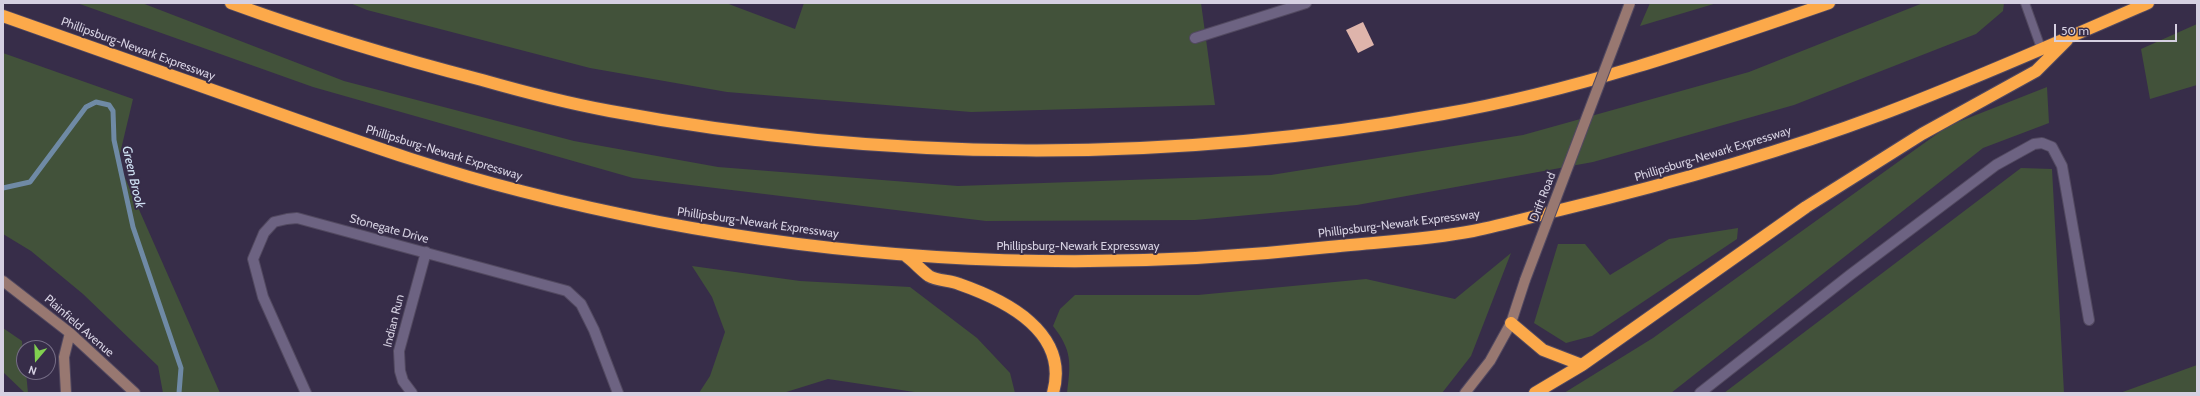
<!DOCTYPE html>
<html>
<head>
<meta charset="utf-8">
<style>
	body { margin:0 }
	#map { position:relative; width:2200px; height:396px; overflow:hidden; background:#372d49; font-family:Cabin,sans-serif }
	canvas { display:block }
	.frame { position:absolute; inset:0; border:4px solid #d5d0e1; pointer-events:none }
	.north { position:absolute; left:16px; top:340px; width:40px; height:40px; box-sizing:border-box; background:#372d49; border:1px solid #766e86; border-radius:50%; rotate:199deg; font-size:11px; font-weight:700; line-height:16px; text-align:center; color:#d5d0e1 }
	.north::after { content:''; display:block; margin:auto; width:14px; height:18px; background:#81d050; clip-path:polygon(50% 0,100% 100%,50% 72%,0 100%) }
	.scale { position:absolute; left:2054px; top:24px; width:123px; height:18px; box-sizing:border-box; border:2px solid #d5d0e1; border-top:0; padding-left:5px; font-size:12px; line-height:14px; white-space:nowrap; color:#d5d0e1; -webkit-text-stroke:3px #372d49; paint-order:stroke }
</style>
</head>
<body>
<div id="map">
<canvas width="2200" height="396"></canvas>
<div class="frame"></div>
<div class="north">N</div>
<div class="scale">50 m</div>
</div>
<script>
const ctx = document.querySelector('canvas').getContext('2d');
ctx.lineJoin = 'round';
function fill(path, color) { ctx.fillStyle = color; ctx.fill(path, 'evenodd'); }
function stroke(path, color, width, dash) { ctx.strokeStyle = color; ctx.lineWidth = width; ctx.lineCap = dash ? 'butt' : 'round'; ctx.setLineDash(dash || []); ctx.stroke(path); }
function write(font, color, halo, rows, align = 'center') {
  ctx.font = font + ' Cabin,sans-serif'; ctx.lineWidth = 4; ctx.setLineDash([]); ctx.textBaseline = 'middle'; ctx.strokeStyle = halo; ctx.fillStyle = color; for (const [text, x, y, turn = 0] of rows) {
    ctx.save(); ctx.translate(x, y); ctx.rotate((+turn || 0) * Math.PI / 180); ctx.textAlign = isNaN(turn) ? turn : align; if (halo) ctx.strokeText(text, 0, 0); ctx.fillText(text, 0, 0); ctx.restore();
  }
}
const green = new Path2D(`
	M77,3H142L344,81L574,141L718,167L958,186L1271,175L1523,135L1749,72L1923,3H2004L2003,11L1976,34L1794,105L1593,162L1357,205L1195,220L986,221L633,178L313,87Z
	M350,3H726L795,29L804,3H1201L1215,105L971,112L727,92L590,68L367,10Z
	M1650,3H1717L1640,26Z
	M2197,24V85L2150,99L2141,49Z
	M3,53L133,99L118,162L220,393H163L158,366L83,294L31,251L3,234Z
	M2047,87L2049,123L1983,148L1671,393H1564L1653,338L1948,126Z
	M2021,168L2052,169L2064,393H1724Z
	M1738,228L1737,239L1592,336L1566,343L1534,323L1558,244H1585L1610,275L1669,239Z
	M1511,253L1471,356L1442,393H1067C1071,363 1072,350 1053,326L1060,309L1075,295H1198L1366,279L1455,299Z
	M692,266L800,281L910,287L977,338L1010,373L1015,393H921L828,379L783,393H699L710,376L725,332L712,297Z
	M3,328L22,341L24,372H26L28,393H25L3,372Z
	M2197,365V393H2120Z`);
const stream = new Path2D(`
	M3,188L30,182L86,107L96,102L109,105L113,111L114,140L133,227L181,368L179,393`);
const building = new Path2D(`
	M1363,22L1374,45L1358,53L1346,30Z`);
const lane = new Path2D(`
	M2025,3L2041,48`);
const street = new Path2D(`
	M1195,38L1306,3
	M306,393L263,297L253,259L264,233L274,222L287,219L297,218L567,291L581,304L594,330L618,393
	M412,393L403,381L400,371L399,351L426,252
	M1700,393L1850,275L1996,165L2034,144L2042,143L2052,147L2062,166L2089,320`);
const secondary = new Path2D(`
	M3,281L70,333L135,393
	M66,393L64,357L70,333
	M1465,393L1490,361L1511,323L1525,280`);
const highway = new Path2D(`
	M231,3C313,33 397,58 482,80C524,92 567,103 610,111C883,162 1169,164 1443,114C1575,91 1702,47 1829,3
	M3,16C101,51 199,86 297,120C371,146 445,172 521,191C785,259 1058,277 1329,247C1376,242 1426,240 1473,231C1502,225 1531,217 1560,210C1668,184 1776,154 1880,115C1971,81 2060,41 2148,3
	M906,256C914,262 921,270 929,276C937,281 950,280 959,284C1005,300 1070,332 1053,393
	M1511,323L1543,350L1582,365L1806,207L1922,134L2036,71L2067,40
	M1535,393L1582,365`);
const secondaryBridge = new Path2D(`
	M1525,280L1630,3`);
const streetNames = [
	["Phillipsburg-Newark Expressway",138,49,20],
	["Phillipsburg-Newark Expressway",444,153,17],
	["Phillipsburg-Newark Expressway",1713,154,-17],
	["Drift Road",1543,197,-69],
	["Phillipsburg-Newark Expressway",758,223,8],
	["Phillipsburg-Newark Expressway",1399,224,-7],
	["Stonegate Drive",389,229,15],
	["Phillipsburg-Newark Expressway",1078,246],
	["Indian Run",394,321,-76],
	["Plainfield Avenue",79,326,41]
];
const waterNames = [
	["Green Brook",133,177,77]
];
fill(green, '#42523a');
stroke(stream, '#6f8aa5', 5);
fill(building, '#deb4ab');
stroke(lane, '#524960', 10);
stroke(street, '#524960', 12);
stroke(secondary, '#524960', 12);
stroke(highway, '#524960', 14);
stroke(lane, '#6d6382', 8);
stroke(street, '#6d6382', 10);
stroke(secondary, '#987871', 10);
stroke(highway, '#fca94a', 12);
stroke(secondaryBridge, '#524960', 12, []);
stroke(secondaryBridge, '#987871', 10);
write('12px', '#d5d0e1', '#372d49', streetNames);
write('italic 13px', '#d1e3f6', '#372d49', waterNames);
</script>
</body>
</html>
